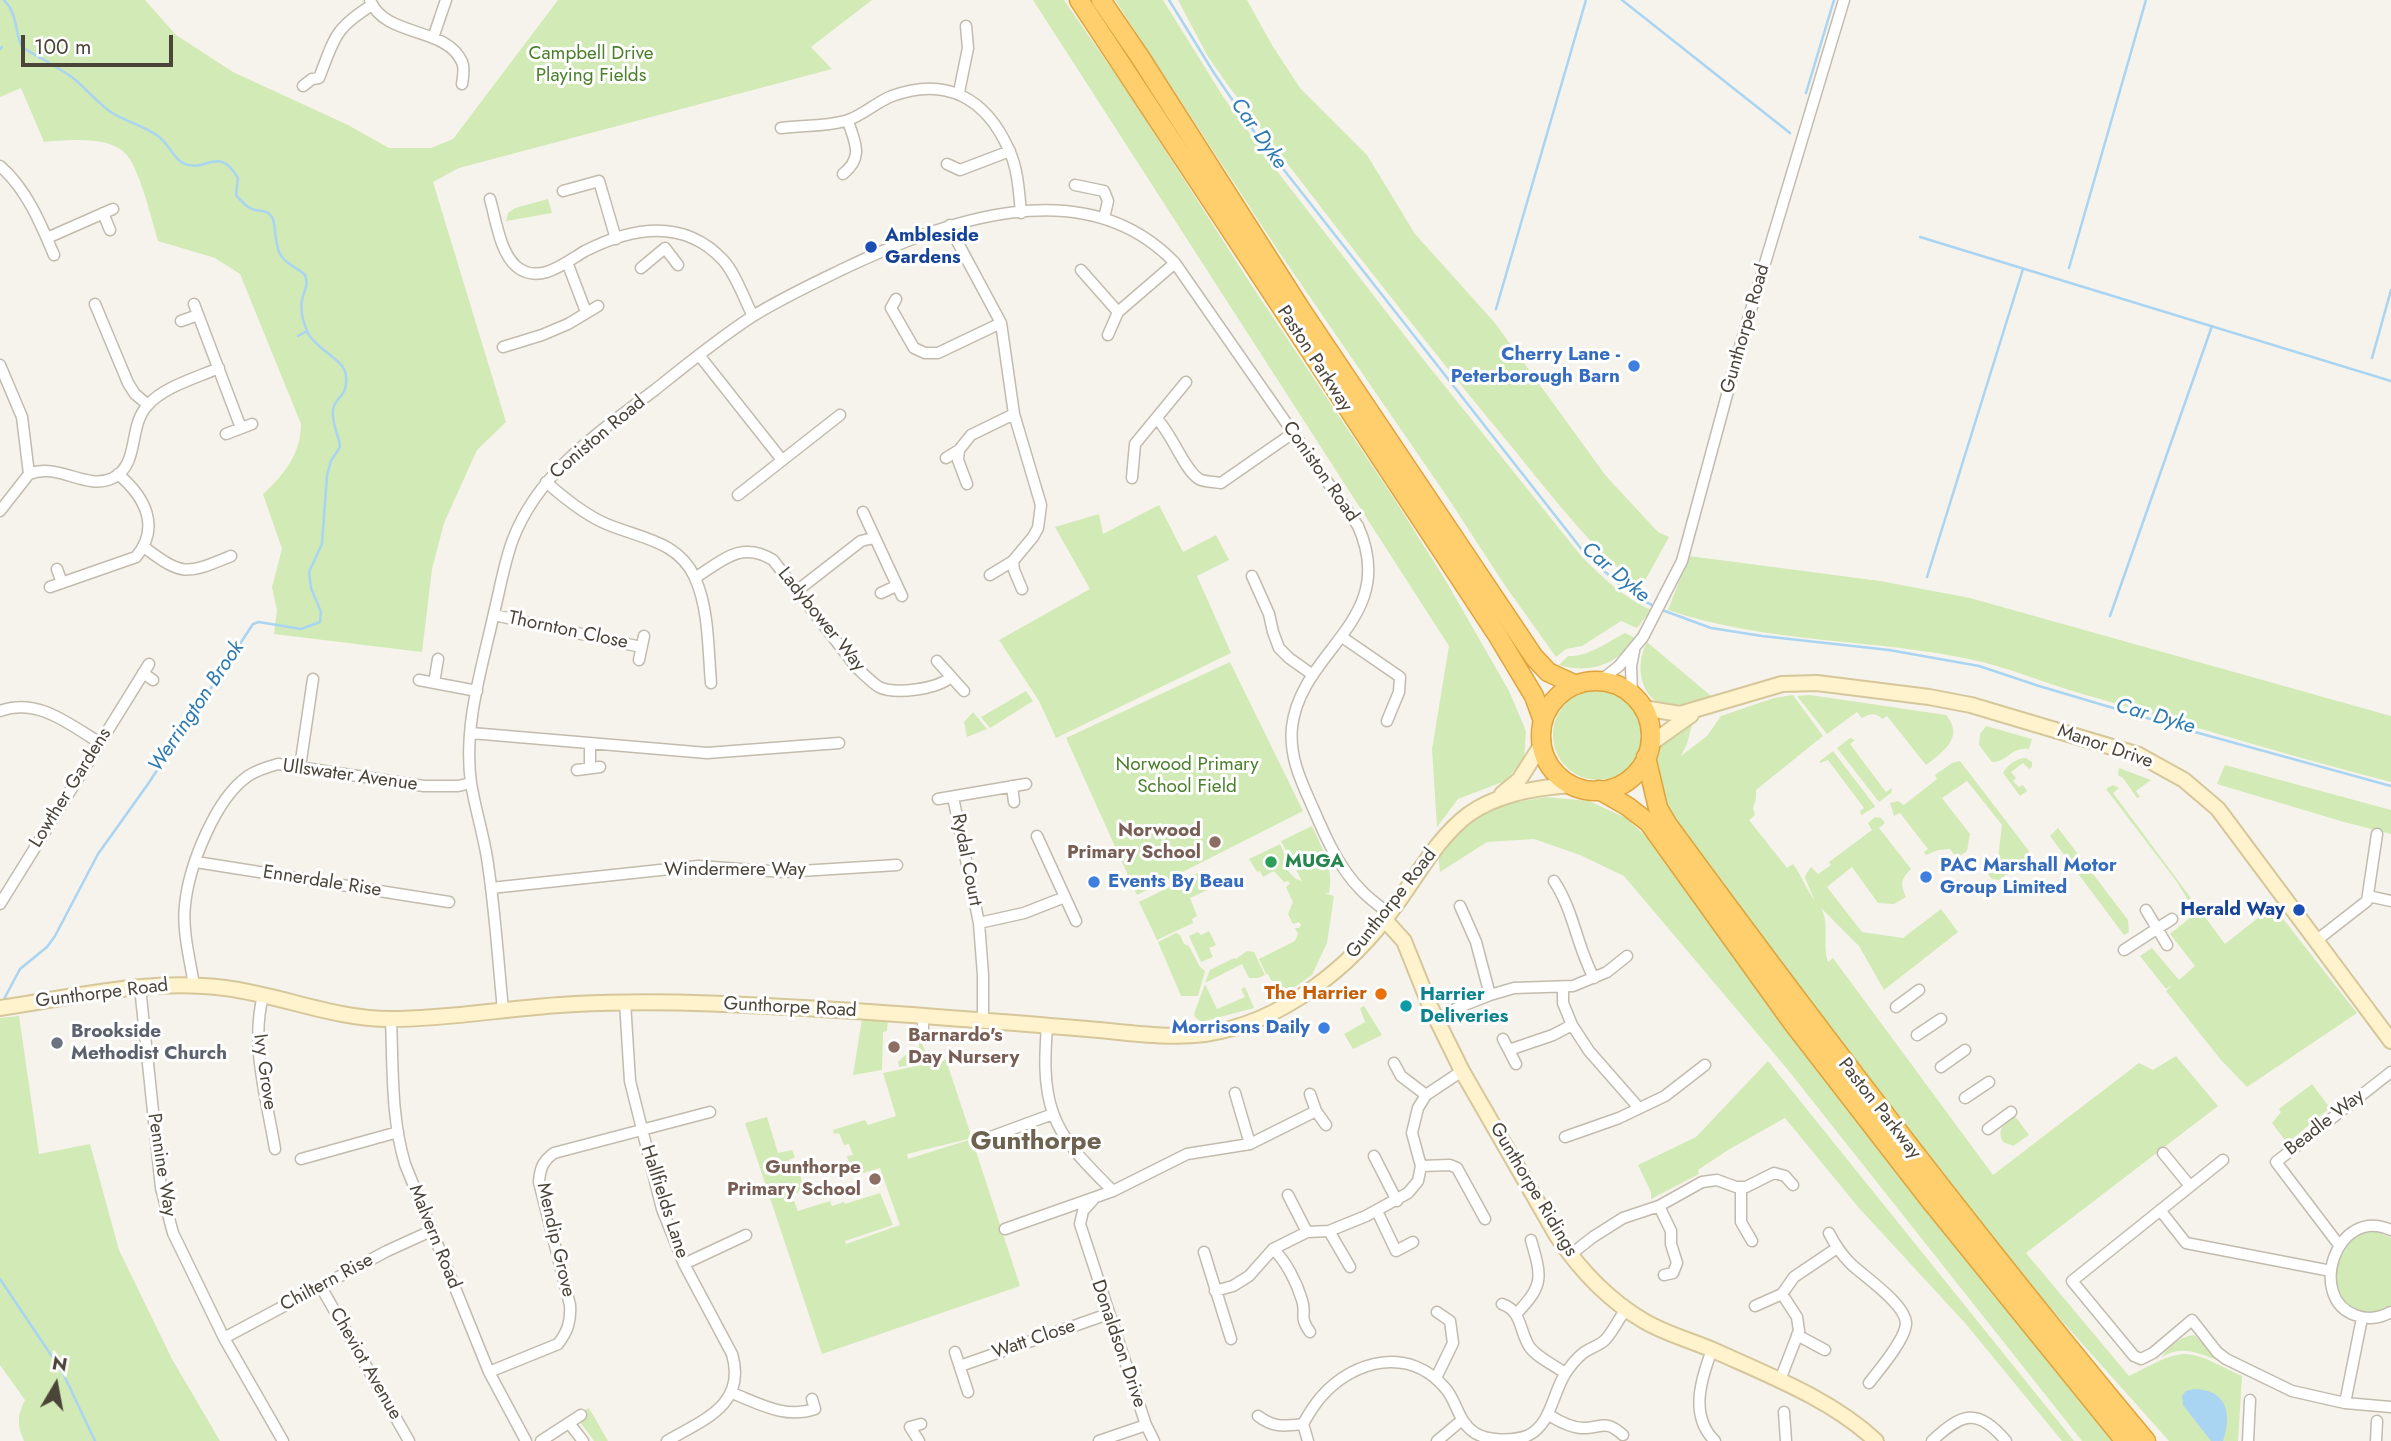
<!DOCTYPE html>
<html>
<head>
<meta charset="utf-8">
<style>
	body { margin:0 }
	#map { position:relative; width:2391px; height:1441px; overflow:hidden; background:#f6f3ec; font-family:Jost,sans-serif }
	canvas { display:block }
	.north { position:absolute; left:21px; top:1350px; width:70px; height:70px; -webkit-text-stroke:5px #fff; paint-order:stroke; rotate:10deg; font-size:19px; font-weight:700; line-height:28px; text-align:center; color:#4b4439 }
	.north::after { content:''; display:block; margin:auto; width:24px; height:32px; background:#4b4439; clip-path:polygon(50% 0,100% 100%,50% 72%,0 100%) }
	.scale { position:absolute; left:21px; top:35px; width:152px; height:32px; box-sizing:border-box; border:4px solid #4b4439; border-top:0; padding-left:9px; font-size:21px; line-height:24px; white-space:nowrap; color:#4b4439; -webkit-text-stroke:5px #fff; paint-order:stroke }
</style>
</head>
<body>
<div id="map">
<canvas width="2391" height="1441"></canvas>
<div class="north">N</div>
<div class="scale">100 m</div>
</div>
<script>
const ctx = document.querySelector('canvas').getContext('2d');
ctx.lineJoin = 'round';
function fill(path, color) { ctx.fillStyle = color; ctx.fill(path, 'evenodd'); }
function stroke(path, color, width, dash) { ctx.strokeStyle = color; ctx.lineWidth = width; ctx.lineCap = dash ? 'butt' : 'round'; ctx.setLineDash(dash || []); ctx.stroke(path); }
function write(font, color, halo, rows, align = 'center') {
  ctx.font = font + ' Jost,sans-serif'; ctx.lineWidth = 6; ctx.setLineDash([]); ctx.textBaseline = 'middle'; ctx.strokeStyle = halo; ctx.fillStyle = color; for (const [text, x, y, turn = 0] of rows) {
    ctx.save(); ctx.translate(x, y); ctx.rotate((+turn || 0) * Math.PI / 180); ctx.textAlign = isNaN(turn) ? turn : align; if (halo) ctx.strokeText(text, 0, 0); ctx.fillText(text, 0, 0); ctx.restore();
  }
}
const green = new Path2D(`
	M0,0H145L176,35L233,72L348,125L389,148H431L453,139L558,0H872L811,47L832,69L459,168L433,182L506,422L477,450L444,523L432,569L422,652L274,634L277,610L272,587L282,549L263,494C284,475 301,453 301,424L240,274L215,258L158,241C152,221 139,166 125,153C108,136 66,140 44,142L21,88L0,97Z
	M1033,0H1064L1135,103L1252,286L1395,500L1446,581L1509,691L1526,731L1524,759L1505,781L1458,799L1437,827L1432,749L1449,646Z
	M1115,0H1163L1224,98L1280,175L1419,354L1582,557C1602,577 1624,598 1651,610L1637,628L1621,621L1582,646L1566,649L1556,657L1504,584L1448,498L1279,252Z
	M1178,0H1247L1272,45L1300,88L1367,155L1415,234L1495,323L1606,476L1658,532L1669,537L1641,588C1583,541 1540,480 1492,423C1401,312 1313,198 1227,84L1207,55Z
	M548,199L552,213L506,221L508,213L515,208Z
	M1159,505L1183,552L1216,535L1229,560L1197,576L1231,653L1056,738L1039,701L999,640L1090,589L1055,527L1099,514L1103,534Z
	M1689,556L1880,581L1970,598L2391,716V782C2286,755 2183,723 2079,693C2045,683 2012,669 1978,661C1876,638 1767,644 1668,610Z
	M1625,633L1635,638C1618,665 1589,674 1559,665L1568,656C1588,657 1608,642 1625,633Z
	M1647,642L1711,696C1703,700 1694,704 1685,706C1645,714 1631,672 1647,642Z
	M1230,662L1303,811L1137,895L1066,738Z
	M1553 735a45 45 0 1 1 90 0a45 45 0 1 1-90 0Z
	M1026,691L1033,701L990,728L981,717Z
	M1793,695L1823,736L1756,790V798L1753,808L1755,815L1749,820L1787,868L1793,864C1802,876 1806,889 1815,901L1805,878L1806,874L1811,867L1818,874L1831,865L1829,862L1872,830L1868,823L1875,817L1881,818L1885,823L1879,828L1911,869C1901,879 1900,884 1906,897L1894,904L1878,903L1852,867L1827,887L1862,932L1903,938L1941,909L1958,932L1884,990L1859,946L1821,908C1830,923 1822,944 1828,962L1833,958L1993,1175L2139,1063L2153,1070L2176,1056L2218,1106L2026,1253L2129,1376C2145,1369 2167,1354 2185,1354C2203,1354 2225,1369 2242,1376L2238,1441H2169L1980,1229L1666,813L1652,760L1654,746L1694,717L1687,744L1681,756L1707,736L1721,716L1774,698Z
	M1810,695L1946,715C1965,737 1943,752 1926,765L1887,716L1882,719C1875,712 1870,714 1862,718L1857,712L1827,734L1797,696Z
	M973,712L987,729L967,737L964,722Z
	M1986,726L2032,739L2029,749C2012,746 2007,762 1992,762L1979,745L1980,734Z
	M1850,738L1855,740L1850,744L1886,792L1892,788L1891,793L1879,802L1837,748Z
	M1833,751L1875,806V807L1861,815L1860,811L1864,808L1828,760L1820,763V761Z
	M2026,758L2032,762V767L2029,769L2023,763L2011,772L2016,778L2013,781L2019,787L2023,785L2027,791L2020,796L2003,773C2007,765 2017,758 2026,758Z
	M1960,761L2029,851L2028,858L1999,880L1992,879L1988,874L1997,867L2002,825L1967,781L1942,798L1970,834L1967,851L1957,858L1950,849L1938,850L1926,855L1924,852L1928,849L1900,813L1894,816L1890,803L1898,801L1904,805L1937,779L1935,775L1952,763Z
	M2225,765L2391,810V834L2344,822L2217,784Z
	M2119,768L2151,780L2136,791L2140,797L2137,798L2123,778L2118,775Z
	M2113,785L2119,788L2113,793L2225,944L2273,906L2357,1013L2247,1087L2221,1060L2166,991L2172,985L2166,989L2140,956L2152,948L2179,980L2195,966L2170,934L2196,913L2177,882L2106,789Z
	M1546,797L1589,801L1626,818L1656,846L1689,896L1880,1151L2113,1441H2082L1788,1070L1624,876L1580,855L1534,839L1487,842L1440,872L1438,851L1467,823L1495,806Z
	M1312,826C1322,848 1334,868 1329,893H1324L1334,896L1327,943L1312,975L1286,993L1279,983L1271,980L1268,974H1266L1259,959L1295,941L1298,934L1295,928H1299L1301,925L1299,922L1293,924L1288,914L1293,902L1286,887L1290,884L1288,881L1284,882L1274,871L1263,877L1260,871L1257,872L1249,859L1280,844L1289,864L1288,871L1296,879L1302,881L1281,841Z
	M2058,828L2128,920L2129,932L2124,935L2050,836Z
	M1198,873L1207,890L1190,898L1197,916L1192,919L1193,923L1157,940L1139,902Z
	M1209,931L1216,945L1209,948L1213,957L1201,962L1189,936L1198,932L1201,935Z
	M1176,933L1180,935L1184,944L1189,946L1200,967L1205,971L1198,996H1181L1158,942Z
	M1247,951L1254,952L1265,975L1258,978H1249L1242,964L1205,983L1210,970L1234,958L1236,959Z
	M1205,984L1217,1009L1245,997L1241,989L1245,987L1254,1008L1201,1022L1195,1017L1194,1014Z
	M1364,1006L1382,1035L1353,1049L1344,1034L1365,1022L1360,1008Z
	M19,1016L39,1154L90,1144L119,1250L172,1359L220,1441H24C17,1426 17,1415 25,1400L0,1365V1018Z
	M862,1019H888L887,1031L883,1032L882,1070L853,1075Z
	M914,1041H921L929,1061L899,1067L898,1062L914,1047H919V1043H914Z
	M946,1060L972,1138L907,1154L908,1159L972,1139L1020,1286L822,1354L745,1123L767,1117L778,1153L792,1150L795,1157L789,1160L794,1176L800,1175L805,1190L789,1196L791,1202L794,1201L798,1211L830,1201L832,1206L844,1202L845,1204L880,1193L893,1225L845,1241L846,1244L900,1225L880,1168L853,1176L847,1156L853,1155L849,1144L844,1145L839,1133L834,1134L833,1130L865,1120L868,1125L896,1116L883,1073Z
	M1768,1061L2074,1441H2062L1965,1323L1859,1208L1785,1118L1728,1150L1698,1170L1699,1174L1651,1199V1192L1638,1165L1696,1137Z
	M2312,1084L2330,1108L2287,1143L2272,1123L2281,1112L2279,1109Z
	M2015,1116L2029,1135L2013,1146L2003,1142C1996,1129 2005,1123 2015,1116Z
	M2370,1232H2378L2391,1238V1307C2337,1342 2309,1243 2370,1232Z
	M2194,1335L2221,1362C2202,1354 2181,1344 2162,1357C2167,1347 2182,1336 2194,1335Z
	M589,1408L608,1441H594L580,1422L584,1419L581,1412Z`);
const water = new Path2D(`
	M2194,1389C2227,1390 2232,1413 2223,1441H2211L2183,1405L2182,1396L2186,1391Z`);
const stream = new Path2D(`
	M4,0C18,14 14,30 22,47C39,58 57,66 73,78C87,89 99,105 114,114C128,122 144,126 158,136C169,144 174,159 183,163C206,175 217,143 238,178L236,195C241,201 245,206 252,209C260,212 267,209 272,217C276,223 274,243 280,254C286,265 297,267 305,275C308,284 306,288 303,296C299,308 303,322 308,333C317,351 344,358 346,376C348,398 334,397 333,410C331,423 339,434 340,447L331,461L327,475L322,544L309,572L311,588L321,612L320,622L301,629L259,622L253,624L148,784L98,854L55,936L47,947L20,969L4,999
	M1169,0L1214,73L1255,133L1583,551C1605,572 1627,594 1656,607
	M1622,0L1790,133
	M0,49L2,47
	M1806,93L1834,0
	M1920,237L2391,381
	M2069,268L2146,0
	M1496,309L1586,0
	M298,336L307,331
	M2372,358L2391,290
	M1927,577L2023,269
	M1662,610L1711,628L1762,636L1889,650L1979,666L2039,686L2184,729L2391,786
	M2110,616L2212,326
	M0,1279L63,1373L95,1441`);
const street = new Path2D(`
	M370,0C385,38 446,26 462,62C465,68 463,77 462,84
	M433,38L446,0
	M303,86L312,79L319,78C335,37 334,29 372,5
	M959,92L968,48L966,26
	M781,128C802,125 824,127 845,121C861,117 876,102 892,96C946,76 986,98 1009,150C1018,169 1019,192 1021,213
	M947,164L960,170L1010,151
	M0,166C26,188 41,224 54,255
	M843,174C864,157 855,143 848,121
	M1075,185L1104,191L1108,201L1104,218
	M563,191L599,181L616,239
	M490,199C496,220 500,253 517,267C540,285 566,262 585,251C632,227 684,218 723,260C736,274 744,299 753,316
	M103,213L110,230
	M950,225L958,243L1001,323L1014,414L1041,505L1038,528L1033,537L1013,561L990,575
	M47,238L113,209
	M567,262L586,312
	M641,268L665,248L678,265
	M1081,270L1118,312L1175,263
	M896,299L891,308L914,348L925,353H938L1001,323
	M95,304L128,383L135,394L148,405
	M194,304L241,428
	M181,321L198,315
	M1108,335L1118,312
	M503,347L542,335L568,324L598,306
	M699,355L782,460
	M0,365L22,417L29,474L0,511
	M1157,419C1172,434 1185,471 1199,479C1204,482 1215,482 1221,483L1293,433
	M226,434L252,424
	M959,450L958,460L967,484
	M946,458L959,450L971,435L1014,414
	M29,474C59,462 86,491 113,478C140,464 128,427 147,406C163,387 196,378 219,368
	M1132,478L1135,444L1186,382
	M546,482C563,497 581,512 602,522C636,538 678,539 695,578C709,609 708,649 711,683
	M738,495L840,415
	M863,512L902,596
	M144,547C183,577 187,574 231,556
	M1013,561L1014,570L1022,589
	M57,569L62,583
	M1252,576L1269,614L1273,632L1279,648L1289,658L1313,675
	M695,578C722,561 741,540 773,560L857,668C864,674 871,682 879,687C896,695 937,689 951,677
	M50,587L136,557C161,527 145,497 118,474
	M798,590L861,541L873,538
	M881,593L896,586
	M494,615L641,647
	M1342,637L1400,677L1399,692L1387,721
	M639,660L644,636
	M937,661L964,691
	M143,673L153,680
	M419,680L477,691
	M1600,681L1619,666L1643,637L1682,561L1741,343L1844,0
	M434,683L438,659
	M1632,695L1631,666L1634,651
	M0,711C37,697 69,724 100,743
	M471,733L707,753L839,743
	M300,767L313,679
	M590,768V744
	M577,770L600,767
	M1012,786L1014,802
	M953,797L979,923L983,975V1019
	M938,799L1026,784
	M1037,836L1076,921
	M196,862L449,902
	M1554,881C1574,911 1577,947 1594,978
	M491,888L698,866L784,872L897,865
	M2368,896L2391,901
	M0,904L149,664
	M2146,910L2167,945
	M979,923L1024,913L1065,897
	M2317,940L2367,901L2377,834
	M2124,950L2172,919
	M194,985C190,960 182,930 185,905C189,866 215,799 248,776C257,770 267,767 278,764L424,786H458L471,783
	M140,987L161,1188L173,1233L224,1338L283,1441
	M1490,995L1514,988L1573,986L1607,972L1627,956
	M263,996C250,1045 267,1100 275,1149
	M625,1002L630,1081L662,1209L684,1264L732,1354C747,1405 703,1420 667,1441
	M1896,1007L1919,990
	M503,1010C498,960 495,908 487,858C483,833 475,808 471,783C463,726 482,668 494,613C500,589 504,563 513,539C540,470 600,432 656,389C687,364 719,338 753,316C782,298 812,284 843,269C944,221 1084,168 1175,263L1358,526C1400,620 1301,649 1292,727C1289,757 1301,781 1313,808C1325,836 1339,868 1361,890C1369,899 1380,906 1389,914
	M923,1016V1036
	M391,1019C393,1067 391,1118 405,1164L489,1372L526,1441
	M1437,1021L1457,1008L1490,995L1476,942L1460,906
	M1047,1025C1045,1054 1043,1085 1053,1113C1063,1143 1091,1169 1113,1191
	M1572,1025L1589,1051L1639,1108
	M1917,1035L1941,1019
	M1503,1039L1516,1064
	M1509,1050L1553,1035L1572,1025L1563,1003V987
	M1394,1063L1401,1076L1426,1095
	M1941,1067L1965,1050
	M1235,1093L1250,1144
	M1310,1094L1316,1111L1326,1125
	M1965,1098L1989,1082
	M1988,1129L2011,1112
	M1565,1137L1619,1118L1665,1096L1705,1065
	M977,1142L1053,1114
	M2163,1153L2190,1186
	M1374,1156L1397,1201
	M301,1159L398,1132
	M2223,1160L2072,1281L2134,1356L2141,1359L2153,1353L2192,1320L2217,1352L2226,1359L2292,1391L2345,1403L2391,1407
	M1421,1166L1450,1165L1457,1168L1485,1219
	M1741,1188V1222L1752,1241
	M1288,1195L1307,1232
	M1093,1200L1083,1211L1080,1224L1146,1425L1154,1441
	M1659,1206L1702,1182L1717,1180L1736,1187H1746L1774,1173L1785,1176L1793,1185
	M2160,1210L2186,1243L2331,1271
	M1377,1211L1396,1251L1413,1242
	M1005,1229L1113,1191L1187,1154L1250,1144L1316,1111
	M2391,1230C2336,1205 2307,1298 2355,1315C2367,1320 2380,1318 2391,1312
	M1329,1231L1350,1267
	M1829,1233C1835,1245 1842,1255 1851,1264C1865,1277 1905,1304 1906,1323C1906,1339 1879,1370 1869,1383
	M2339,1245L2276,1162L2391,1072
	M1273,1249C1286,1261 1297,1283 1302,1300C1307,1315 1298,1315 1310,1332
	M1204,1252L1231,1339
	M1570,1255L1593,1237L1623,1218L1659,1206L1671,1231V1244L1677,1263L1673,1273L1664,1275
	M684,1264L746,1235
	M321,1287L409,1441
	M1215,1291L1233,1286L1249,1276L1273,1249L1307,1232L1329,1231L1366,1216L1408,1193L1418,1181L1421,1166L1412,1133L1418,1108L1426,1095L1462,1071
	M1502,1304C1522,1311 1519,1330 1529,1346C1536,1357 1554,1365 1565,1373
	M1755,1306L1782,1294L1794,1277L1837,1248
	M1516,1314C1544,1285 1542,1278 1531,1240
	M1797,1335L1825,1350
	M224,1338L387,1251L431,1231
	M1712,1350C1701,1379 1689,1416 1715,1441
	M955,1352L968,1392
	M960,1366L1108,1314
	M489,1372L558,1344C568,1331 571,1321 570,1305L539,1182C540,1168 543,1161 554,1153L710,1112
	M1436,1378L1453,1343L1450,1321L1437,1312
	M1780,1380L1799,1331L1797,1317L1782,1294
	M732,1393C760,1404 785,1419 815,1409L812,1399
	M2345,1403L2362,1318
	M1784,1412L1786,1441
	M1549,1415C1560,1422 1573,1429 1586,1428C1605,1426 1607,1421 1623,1435
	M1258,1416C1274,1428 1284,1426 1303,1424C1308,1415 1314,1405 1321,1397C1354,1359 1410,1346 1446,1389C1457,1402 1458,1422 1475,1433C1488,1441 1512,1441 1527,1436C1551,1425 1552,1395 1565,1374C1569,1368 1576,1359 1582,1354C1589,1348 1599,1346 1605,1340C1613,1332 1619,1318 1626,1309
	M569,1423L583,1441
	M1303,1424L1308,1441
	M541,1441L581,1415
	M919,1441L910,1427L921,1424
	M1099,1441L1146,1425
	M1437,1441L1462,1420
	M1932,1441C1961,1414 1977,1406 2006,1441
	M2248,1441L2250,1400
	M2376,1441L2377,1421`);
const secondary = new Path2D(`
	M1643,708L1680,714L1782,684L1817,683L1929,697L1971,705L2139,755L2184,780L2218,809L2391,1041
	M1650,744L1691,715
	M1502,794L1519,780L1542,744
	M1385,920L1404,941L1430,1006L1462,1071L1557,1236C1580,1270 1608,1300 1644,1321C1666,1334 1690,1340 1713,1350C1768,1375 1831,1399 1876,1441
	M0,1008C74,997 150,978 225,988C281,995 333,1019 390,1019C452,1019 513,1007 575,1004C673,999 771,1006 869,1012C942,1017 1015,1023 1087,1029C1126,1032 1167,1039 1205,1034C1282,1023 1351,967 1395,906C1418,875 1438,837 1469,814C1499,793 1538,787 1573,785`);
const highway = new Path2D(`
	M1079,0L1498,636L1534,696L1543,721
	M1101,0L1140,57L1300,308L1534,657L1548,672L1576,685
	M1541 736a55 55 0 1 1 110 0a55 55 0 1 1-110 0Z
	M1646,757L1658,808L1668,825C1822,1035 1979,1241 2146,1441
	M1599,790L1627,806L1649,823L1792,1022L1929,1199L2125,1441`);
const markers = [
	[871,247,7,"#1a4fb4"],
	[1634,366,7,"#3f7fe0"],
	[1215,842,7,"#8d6e63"],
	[1271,862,7,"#2e9e5b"],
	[1926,877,7,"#3f7fe0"],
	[1094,882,7,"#3f7fe0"],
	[2299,910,7,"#1a4fb4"],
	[1381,994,7,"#e8710a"],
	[1406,1006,7,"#0f9aa8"],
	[1324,1028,7,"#3f7fe0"],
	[57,1043,7,"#6b7280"],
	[894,1047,7,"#8d6e63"],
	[875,1179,7,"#8d6e63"]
];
const parkNames = [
	["Campbell Drive",591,54],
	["Playing Fields",591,76],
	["Norwood Primary",1187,765],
	["School Field",1187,787]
];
const transitNames = [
	["Ambleside",885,236],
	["Gardens",885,258],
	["Herald Way",2285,910,"right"]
];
const streetNames = [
	["Gunthorpe Road",1746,329,-74],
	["Paston Parkway",1314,359,57],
	["Coniston Road",598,438,-40],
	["Coniston Road",1320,472,55],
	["Ladybower Way",821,620,51],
	["Thornton Close",568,631,12],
	["Manor Drive",2105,747,19],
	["Ullswater Avenue",350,776,8],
	["Lowther Gardens",71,788,-58],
	["Rydal Court",966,860,79],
	["Windermere Way",735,870],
	["Ennerdale Rise",322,882,9],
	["Gunthorpe Road",1392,904,-52],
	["Gunthorpe Road",102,994,-7],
	["Gunthorpe Road",790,1008,3],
	["Ivy Grove",264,1072,82],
	["Paston Parkway",1879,1109,52],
	["Beadle Way",2325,1123,-38],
	["Pennine Way",161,1165,81],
	["Gunthorpe Ridings",1533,1190,59],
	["Hallfields Lane",664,1202,72],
	["Malvern Road",434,1237,68],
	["Mendip Grove",555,1240,77],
	["Chiltern Rise",327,1283,-28],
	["Watt Close",1034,1340,-19],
	["Donaldson Drive",1118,1344,71],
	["Cheviot Avenue",365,1364,60]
];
const shopNames = [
	["Cherry Lane -",1620,355],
	["Peterborough Barn",1620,377],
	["PAC Marshall Motor",1940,866,"left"],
	["Group Limited",1940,888,"left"],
	["Events By Beau",1108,882,"left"],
	["Morrisons Daily",1310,1028]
];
const educationNames = [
	["Norwood",1201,831],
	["Primary School",1201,853],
	["Barnardo's",908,1036,"left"],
	["Day Nursery",908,1058,"left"],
	["Gunthorpe",861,1168],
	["Primary School",861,1190]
];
const leisureNames = [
	["MUGA",1285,862]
];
const foodNames = [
	["The Harrier",1367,994]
];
const cultureNames = [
	["Harrier",1420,995],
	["Deliveries",1420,1017]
];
const worshipNames = [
	["Brookside",71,1032],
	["Methodist Church",71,1054]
];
const waterNames = [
	["Car Dyke",1258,134,55],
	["Car Dyke",1615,573,40],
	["Werrington Brook",197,707,-56],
	["Car Dyke",2155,717,16]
];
const districtNames = [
	["Gunthorpe",1036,1143]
];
fill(green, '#d2eab5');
fill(water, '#a9d4f2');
stroke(stream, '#a9d4f2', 2.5);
stroke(street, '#c2bbae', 13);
stroke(secondary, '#d6c79b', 18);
stroke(highway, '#e0a43c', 21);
stroke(street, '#fff', 10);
stroke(secondary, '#fff3cd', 14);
stroke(highway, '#ffcf6e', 18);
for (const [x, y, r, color] of markers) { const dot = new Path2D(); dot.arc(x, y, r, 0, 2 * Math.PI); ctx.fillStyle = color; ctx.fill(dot); stroke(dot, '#fff', 2.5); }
write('19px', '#4a7f2a', '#fff', parkNames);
write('bold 19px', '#164399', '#fff', transitNames, 'left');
write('19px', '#4b4439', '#fff', streetNames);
write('bold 19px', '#366cbe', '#fff', shopNames, 'right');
write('bold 19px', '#785e54', '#fff', educationNames, 'right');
write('bold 19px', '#27864d', '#fff', leisureNames, 'left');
write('bold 19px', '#c56008', '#fff', foodNames, 'right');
write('bold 19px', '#0d838f', '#fff', cultureNames, 'left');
write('bold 19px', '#5b616d', '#fff', worshipNames, 'left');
write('italic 21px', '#2e7ab2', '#fff', waterNames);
write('bold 26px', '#6e6250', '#fff', districtNames);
</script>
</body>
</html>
